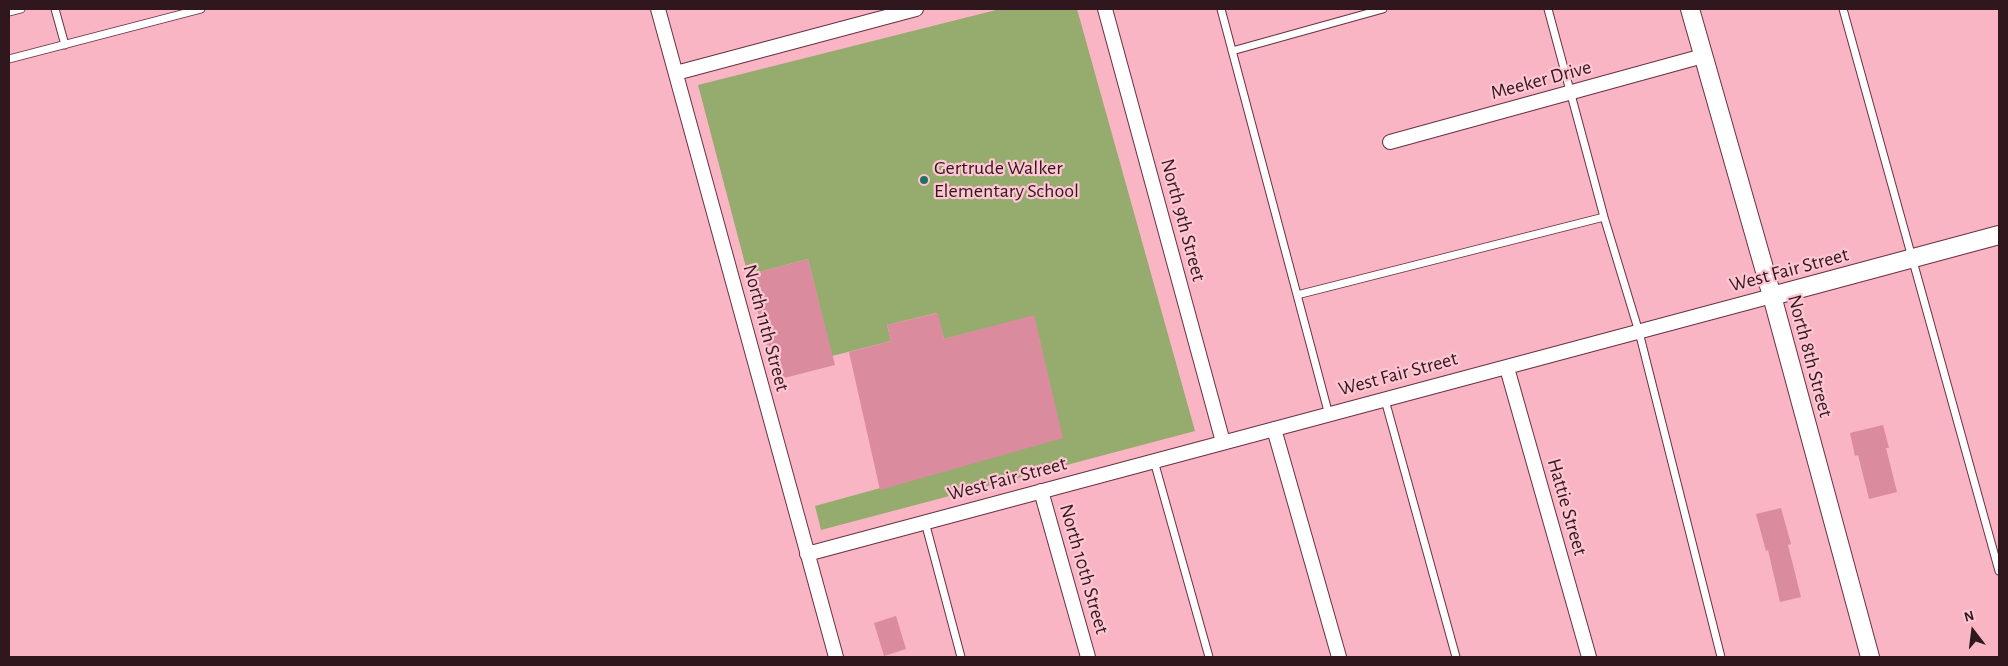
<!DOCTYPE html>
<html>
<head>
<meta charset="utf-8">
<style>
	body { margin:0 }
	#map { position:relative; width:2008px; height:666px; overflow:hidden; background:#f9b5c4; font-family:"Alegreya Sans",sans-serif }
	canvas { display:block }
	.frame { position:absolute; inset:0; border:10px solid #30171d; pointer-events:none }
	.north { position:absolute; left:1948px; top:606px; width:50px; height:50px; -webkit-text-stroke:4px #fec6d3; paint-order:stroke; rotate:345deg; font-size:14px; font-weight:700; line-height:20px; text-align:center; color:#30171d }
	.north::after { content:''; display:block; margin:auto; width:18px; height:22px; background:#30171d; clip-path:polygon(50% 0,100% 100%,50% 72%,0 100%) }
</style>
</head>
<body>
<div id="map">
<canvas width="2008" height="666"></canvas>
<div class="frame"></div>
<div class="north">N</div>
</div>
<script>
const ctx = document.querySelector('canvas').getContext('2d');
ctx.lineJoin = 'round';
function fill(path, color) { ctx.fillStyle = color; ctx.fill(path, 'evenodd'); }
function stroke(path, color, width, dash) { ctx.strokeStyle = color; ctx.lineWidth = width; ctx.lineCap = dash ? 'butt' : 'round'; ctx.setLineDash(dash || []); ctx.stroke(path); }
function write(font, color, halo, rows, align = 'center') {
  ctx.font = font + ' "Alegreya Sans",sans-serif'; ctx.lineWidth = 4.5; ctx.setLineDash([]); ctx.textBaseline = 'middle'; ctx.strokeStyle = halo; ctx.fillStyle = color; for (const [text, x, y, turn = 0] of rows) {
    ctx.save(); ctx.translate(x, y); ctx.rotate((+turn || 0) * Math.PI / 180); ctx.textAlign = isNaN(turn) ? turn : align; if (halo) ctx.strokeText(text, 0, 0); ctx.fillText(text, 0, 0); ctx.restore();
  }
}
const green = new Path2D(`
	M1000,9H1077L1195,431L821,530L815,506L1062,438L1034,316L944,339L937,313L887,325L891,341L832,356L808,259L748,275L698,85Z`);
const building = new Path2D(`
	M808,259L835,365L776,380L748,275Z
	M938,313L944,339L1034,315L1063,438L880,490L849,352L891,341L887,325Z
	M1883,425L1889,448H1886L1897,492L1869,499L1858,455L1855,456L1850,433Z
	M1781,508L1791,544L1788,545L1801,597L1780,602L1768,550L1766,551L1756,514Z
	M896,616L906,649L884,656L874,623Z`);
const service = new Path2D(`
	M55,9L65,45
	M1221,9L1329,415
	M1548,9L1604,217L1639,332L1721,657
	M1843,9L1999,571
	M9,12L21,9
	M1232,51L1383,9
	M9,59L201,9
	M1297,295L1604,217
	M1385,400L1456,657
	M1154,461L1209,657
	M925,522L961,657`);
const minor = new Path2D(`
	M658,9L836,657
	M1105,9L1223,442
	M676,73L916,9
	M1390,142L1703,56
	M1507,368L1589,657
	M1274,429L1339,657
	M1041,491L1088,657
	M807,554L1772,296`);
const tertiary = new Path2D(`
	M1690,9L1772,296L1870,657
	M1772,296L1999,235`);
const markers = [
	[924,180,5,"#256e65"]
];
const streetNames = [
	["Meeker Drive",1541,80,-15],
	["North 9th Street",1183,220,75],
	["West Fair Street",1789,270,-15],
	["North 11th Street",766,328,75],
	["North 8th Street",1810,356,75],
	["West Fair Street",1398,374,-15],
	["West Fair Street",1007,479,-15],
	["Hattie Street",1567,507,74],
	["North 10th Street",1084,569,74]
];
const poiNames = [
	["Gertrude Walker",934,168],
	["Elementary School",934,191]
];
fill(green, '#96ab6e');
fill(building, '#da8b9e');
stroke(service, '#693141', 9);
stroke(minor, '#693141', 16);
stroke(tertiary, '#693141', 20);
stroke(service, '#fff', 7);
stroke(minor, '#fff', 14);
stroke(tertiary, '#fff', 18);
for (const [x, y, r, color] of markers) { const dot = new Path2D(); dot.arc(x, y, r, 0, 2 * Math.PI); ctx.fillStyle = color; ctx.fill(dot); stroke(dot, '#fec6d3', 2); }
write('20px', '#30171d', '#fec6d3', streetNames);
write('20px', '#30171d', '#fec6d3', poiNames, 'left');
</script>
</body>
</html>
